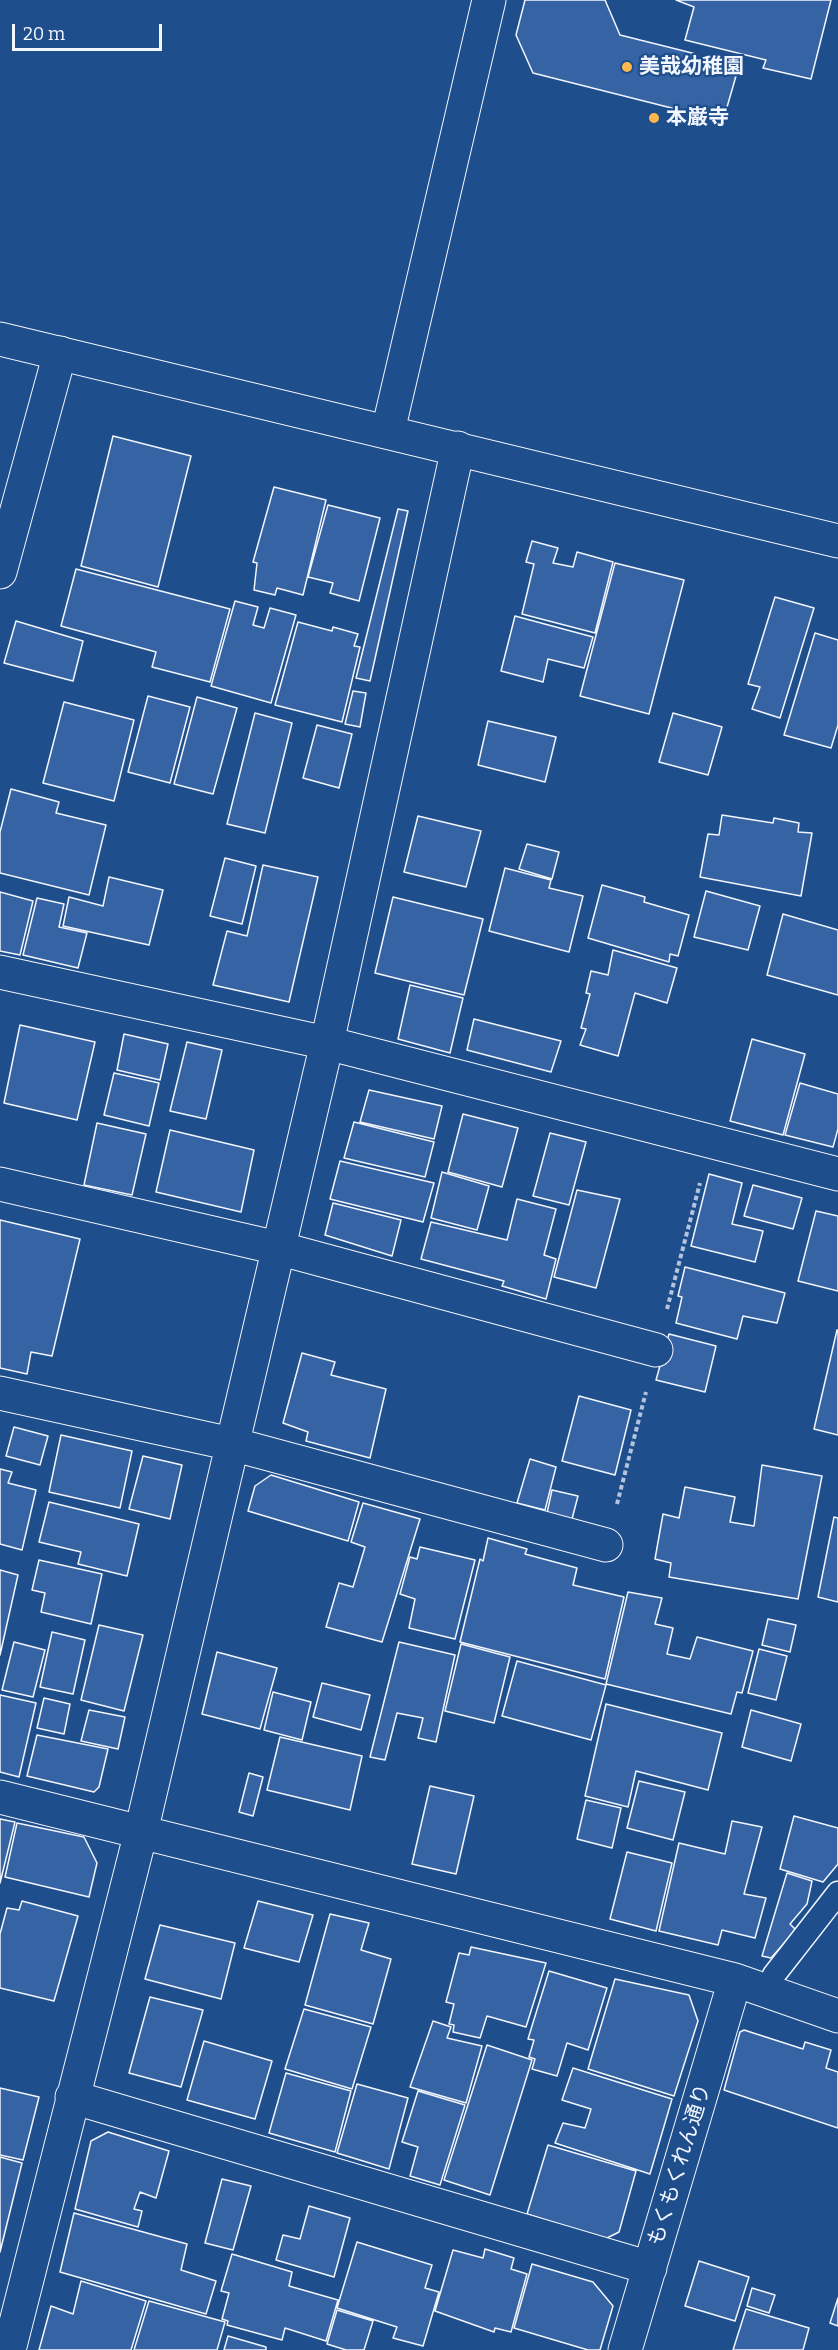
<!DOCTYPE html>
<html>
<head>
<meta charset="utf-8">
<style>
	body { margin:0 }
	#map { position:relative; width:838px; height:2350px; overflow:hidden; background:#1f4e8c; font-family:Bitter,serif }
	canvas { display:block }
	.scale { position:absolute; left:12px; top:24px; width:150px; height:27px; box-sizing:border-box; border:3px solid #f2f6ff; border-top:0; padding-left:8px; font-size:18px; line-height:21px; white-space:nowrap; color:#f2f6ff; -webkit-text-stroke:4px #1f4e8c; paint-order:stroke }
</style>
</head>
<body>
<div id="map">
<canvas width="838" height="2350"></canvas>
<div class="scale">20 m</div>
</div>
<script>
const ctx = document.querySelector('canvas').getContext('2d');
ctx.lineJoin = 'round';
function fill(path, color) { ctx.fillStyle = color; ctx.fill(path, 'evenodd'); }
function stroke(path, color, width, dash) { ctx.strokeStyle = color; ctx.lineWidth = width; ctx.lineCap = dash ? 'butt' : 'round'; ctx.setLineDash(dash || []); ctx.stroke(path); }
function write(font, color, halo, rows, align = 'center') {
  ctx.font = font + ' Bitter,"Noto Sans JP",serif'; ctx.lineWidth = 4.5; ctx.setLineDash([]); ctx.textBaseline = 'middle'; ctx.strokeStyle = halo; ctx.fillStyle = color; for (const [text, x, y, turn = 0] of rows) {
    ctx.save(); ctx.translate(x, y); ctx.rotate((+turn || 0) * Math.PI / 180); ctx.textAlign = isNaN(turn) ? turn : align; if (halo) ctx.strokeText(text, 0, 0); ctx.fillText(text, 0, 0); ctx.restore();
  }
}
const building = new Path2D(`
	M525,0H605L620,35L696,54L694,64L736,76L723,121L533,73L516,35Z
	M676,0H831L811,79L763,68L766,60L685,40L694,7Z
	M113,436L191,456L158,587L81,566Z
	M274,487L326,500L303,595L277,588L275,595L254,590L257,563L253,562Z
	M328,505L380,518L359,601L330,593L333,583L308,577Z
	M398,509L408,511L370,681L356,678Z
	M532,541L558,548L553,563L573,567L577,552L613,562L595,633L522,614L534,564L526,562Z
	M615,563L684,580L649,714L580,696Z
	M76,569L230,609L210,682L152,667L156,652L61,626Z
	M775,597L814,608L780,718L752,709L760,687L748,684Z
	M235,601L258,607L253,625L264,628L270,608L296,615L271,703L211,686Z
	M515,616L593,637L584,668L548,659L543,682L501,671Z
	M16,621L83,641L73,681L4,663Z
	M298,622L332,631L333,627L358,634L354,646L360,647L342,722L275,705Z
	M815,633L838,640V725L831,748L784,735Z
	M353,691L366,693L360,727L345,724Z
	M148,696L190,707L170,783L128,772Z
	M197,697L237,708L213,794L174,784Z
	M64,702L134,720L114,801L43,783Z
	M255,713L292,723L265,833L227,824Z
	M673,713L722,727L708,775L659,762Z
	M488,721L556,737L545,782L478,765Z
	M317,725L352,734L339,788L303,778Z
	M11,789L59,802L56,813L106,825L89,895L0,873V832Z
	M722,815L773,823L774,818L799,823L798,832L812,833L801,896L700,877L708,834L719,835Z
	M418,816L481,831L466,887L404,872Z
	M527,844L559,852L552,879L519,869Z
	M225,858L256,866L242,924L210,916Z
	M263,865L318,877L289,1002L213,985L227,931L247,936Z
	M505,868L551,880L549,888L583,896L569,952L489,931Z
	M109,877L163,890L149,945L63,926L69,897L103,906Z
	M602,885L645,897L644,902L689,915L678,956L670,954L669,962L588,938Z
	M706,891L760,906L748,950L694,937Z
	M0,892L33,901L20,955L0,951Z
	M393,897L483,919L464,995L375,973Z
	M37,898L64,904L59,927L87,933L78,968L23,955Z
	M783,914L838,930V995L767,975Z
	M613,950L677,968L667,1003L635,993L618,1056L580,1045L586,1029L581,1028L590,994L586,993L591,971L608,975Z
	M410,985L463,998L450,1053L398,1039Z
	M474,1019L561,1041L551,1072L467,1050Z
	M20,1025L95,1042L77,1120L4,1103Z
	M124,1034L168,1044L160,1080L117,1070Z
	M752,1039L805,1054L783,1135L730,1121Z
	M187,1042L222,1050L206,1119L170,1111Z
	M114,1073L159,1083L149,1126L104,1115Z
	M800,1083L838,1094V1129L833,1147L785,1135Z
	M369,1090L442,1106L434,1139L360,1122Z
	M463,1114L518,1128L502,1187L448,1172Z
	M354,1122L434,1142L425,1177L344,1158Z
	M97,1123L146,1134L132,1195L84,1185Z
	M170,1130L254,1150L241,1212L156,1192Z
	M550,1133L586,1142L569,1205L533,1196Z
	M340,1161L434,1183L423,1222L330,1199Z
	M442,1172L489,1186L477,1230L431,1218Z
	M709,1174L742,1183L732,1224L763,1231L755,1262L691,1246Z
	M753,1185L802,1198L793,1229L744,1216Z
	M577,1190L620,1199L596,1288L554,1277Z
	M517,1199L556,1209L544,1255L556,1259L546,1299L502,1286L504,1281L421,1259L431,1222L507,1240Z
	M333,1203L401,1220L392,1256L325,1235Z
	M816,1211L838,1216V1291L798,1281Z
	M0,1220L80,1239L52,1356L31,1352L27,1374L0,1368Z
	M685,1267L785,1293L777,1323L743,1316L737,1339L676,1323L682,1297L678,1296Z
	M837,1330H838V1435L814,1429Z
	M669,1334L716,1346L705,1392L656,1380Z
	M302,1353L335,1362L331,1375L386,1389L370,1458L306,1441L308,1432L283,1423Z
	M579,1396L631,1410L615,1475L562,1461Z
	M14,1427L48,1436L40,1465L6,1456Z
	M61,1435L132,1451L120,1508L49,1492Z
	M143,1456L182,1465L170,1519L129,1509Z
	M530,1459L556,1467L545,1510L517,1503Z
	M762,1465L822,1476L798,1599L669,1577L671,1563L655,1559L663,1514L679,1518L685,1487L735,1497L730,1522L754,1526Z
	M0,1469L12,1472L8,1483L36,1490L22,1550L0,1544Z
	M271,1475L359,1502L348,1541L248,1511L255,1486Z
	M552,1490L578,1496L572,1519L547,1513Z
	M49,1502L139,1524L127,1576L78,1564L81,1552L39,1542Z
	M363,1503L420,1519L382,1642L326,1627L339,1583L353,1587L365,1547L351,1542Z
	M834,1517L838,1518V1602L818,1597Z
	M488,1538L527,1549L525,1554L577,1568L573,1585L624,1597L605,1679L460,1642L480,1559L483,1561Z
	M420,1547L475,1560L455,1639L409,1628L415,1599L400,1594L410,1557L417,1559Z
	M39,1560L102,1574L91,1624L41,1612L45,1593L32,1590Z
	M0,1570L18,1575L0,1655Z
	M628,1592L662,1598L655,1624L673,1628L667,1654L690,1659L697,1637L753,1651L742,1693L737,1692L731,1714L606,1684Z
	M768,1619L796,1625L790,1652L762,1645Z
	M99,1625L143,1635L124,1711L81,1700Z
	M52,1632L85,1640L73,1694L40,1687Z
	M14,1642L45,1650L33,1697L2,1690Z
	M399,1642L455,1655L436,1742L418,1738L423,1718L397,1713L385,1760L370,1757Z
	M461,1644L510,1657L494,1723L445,1711Z
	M759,1649L787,1656L776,1700L748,1693Z
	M217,1652L277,1668L260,1729L202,1714Z
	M517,1661L606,1685L591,1740L502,1716Z
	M322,1683L370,1695L361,1730L313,1717Z
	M273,1692L311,1702L302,1740L264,1730Z
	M0,1695L36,1703L19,1777L0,1772Z
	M44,1698L70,1704L64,1734L37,1728Z
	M606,1704L722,1733L708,1790L636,1771L628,1807L585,1796Z
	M89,1710L125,1717L118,1749L81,1741Z
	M751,1710L801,1724L791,1761L742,1747Z
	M37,1735L108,1749L99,1787L94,1792L27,1776Z
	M280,1737L362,1756L350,1810L267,1790Z
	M249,1773L263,1777L253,1816L239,1812Z
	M639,1781L685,1792L673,1840L627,1828Z
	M430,1786L474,1796L456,1874L412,1864Z
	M586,1800L621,1808L612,1848L577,1839Z
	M794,1816L838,1828V1864L823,1882L780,1869Z
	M0,1819L15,1822L0,1883Z
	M732,1821L762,1827L744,1894L766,1898L755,1938L722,1930L718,1945L659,1931L679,1843L725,1854Z
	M17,1823L84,1837L97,1863L89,1897L5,1877Z
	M627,1852L672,1863L656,1931L610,1919Z
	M787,1873L812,1881L807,1904L790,1924L796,1930L771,1958L762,1956Z
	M22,1901L78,1916L54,2001L0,1988V1934L7,1908L19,1910Z
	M258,1901L313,1915L299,1962L244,1948Z
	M330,1914L369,1923L361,1950L391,1959L373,2024L305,2005Z
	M160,1925L235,1943L221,1999L145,1979Z
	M471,1947L546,1963L526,2027L487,2016L480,2038L453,2032L454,2025L449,2024L454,2004L446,2002L459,1953L469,1955Z
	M549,1971L607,1988L588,2050L567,2043L557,2076L532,2069L535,2059L529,2057L534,2040L528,2039Z
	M615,1979L689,1995L698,2021L674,2096L588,2069Z
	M150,1997L203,2010L181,2087L129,2073Z
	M304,2009L371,2027L352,2089L285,2069Z
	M433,2021L451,2027L447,2038L482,2046L466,2103L410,2087Z
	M744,2030L803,2049L805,2042L831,2050L826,2068L838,2072V2128L724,2090L740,2032Z
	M204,2041L272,2061L255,2119L187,2100Z
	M487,2045L532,2060L490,2195L444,2180Z
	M573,2068L672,2099L650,2174L555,2143L563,2123L585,2128L591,2109L562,2100Z
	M286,2073L351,2091L335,2152L269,2133Z
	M357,2084L408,2098L389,2169L337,2153Z
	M0,2088L39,2097L23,2160L0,2155Z
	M418,2091L465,2105L440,2185L410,2176L418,2147L402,2142Z
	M108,2132L169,2151L156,2198L140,2192L134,2209L142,2211L138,2227L75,2209L91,2141Z
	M548,2145L636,2171L619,2232L605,2239L527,2214Z
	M0,2157L22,2163L0,2252Z
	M222,2179L251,2186L233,2250L205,2243Z
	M309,2206L350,2218L334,2277L276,2260L283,2235L300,2239Z
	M74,2213L187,2244L181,2270L216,2281L206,2314L60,2272Z
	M357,2242L432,2265L425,2288L439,2292L423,2346L393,2338L397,2327L337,2308Z
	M485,2249L514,2258L511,2269L527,2274L511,2332L495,2328L494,2332L435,2311L453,2250L483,2258Z
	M232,2254L292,2272L289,2286L338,2300L326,2341L285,2328L282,2340L227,2325L228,2321L222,2319L229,2293L221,2291Z
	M699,2261L749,2277L735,2321L685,2306Z
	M532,2264L593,2282L613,2306L600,2350H588L514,2328Z
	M81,2281L146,2301L131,2350H39L51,2306L73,2314Z
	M752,2288L775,2295L769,2313L747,2306Z
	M838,2298V2326L830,2323Z
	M149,2301L225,2322L217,2350H134Z
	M746,2309L809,2328L803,2350H733Z
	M337,2310L373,2321L364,2350H346L327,2344Z
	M228,2336L266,2347V2350H224Z`);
const path = new Path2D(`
	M667,1309L700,1183
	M617,1504L646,1392`);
const service = new Path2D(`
	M767,1991L774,1975L838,1893`);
const minor = new Path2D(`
	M388,431L489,0
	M0,572L60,353
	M0,972L327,1043L838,1174
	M0,1184L278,1248L656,1350
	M0,1393L232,1444L606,1545
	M0,1797L735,1980L838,2016
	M72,2097L650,2268
	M9,2350L141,1832L327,1043L458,448
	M625,2350L735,1980`);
const tertiary = new Path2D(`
	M0,339L838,541`);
const markers = [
	[627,67,6,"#ffb74d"],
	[654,118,6,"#ffb74d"]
];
const poiNames = [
	["美哉幼稚園",639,67],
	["本巌寺",666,118]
];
const streetNames = [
	["もくもくれん通り",680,2165,-73]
];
fill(building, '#3563a3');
stroke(building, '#f2f6ff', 1.5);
stroke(service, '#f2f6ff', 25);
stroke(minor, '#f2f6ff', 35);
stroke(tertiary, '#f2f6ff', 35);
stroke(path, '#b3c4dc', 4, [4.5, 3]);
stroke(service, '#1f4e8c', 22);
stroke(minor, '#1f4e8c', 33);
stroke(tertiary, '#1f4e8c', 33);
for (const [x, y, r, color] of markers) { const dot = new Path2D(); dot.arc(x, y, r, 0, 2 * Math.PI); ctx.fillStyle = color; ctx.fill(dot); stroke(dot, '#1f4e8c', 2); }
write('bold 21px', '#f2f6ff', '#1f4e8c', poiNames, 'left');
write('21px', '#f2f6ff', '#1f4e8c', streetNames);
</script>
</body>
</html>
